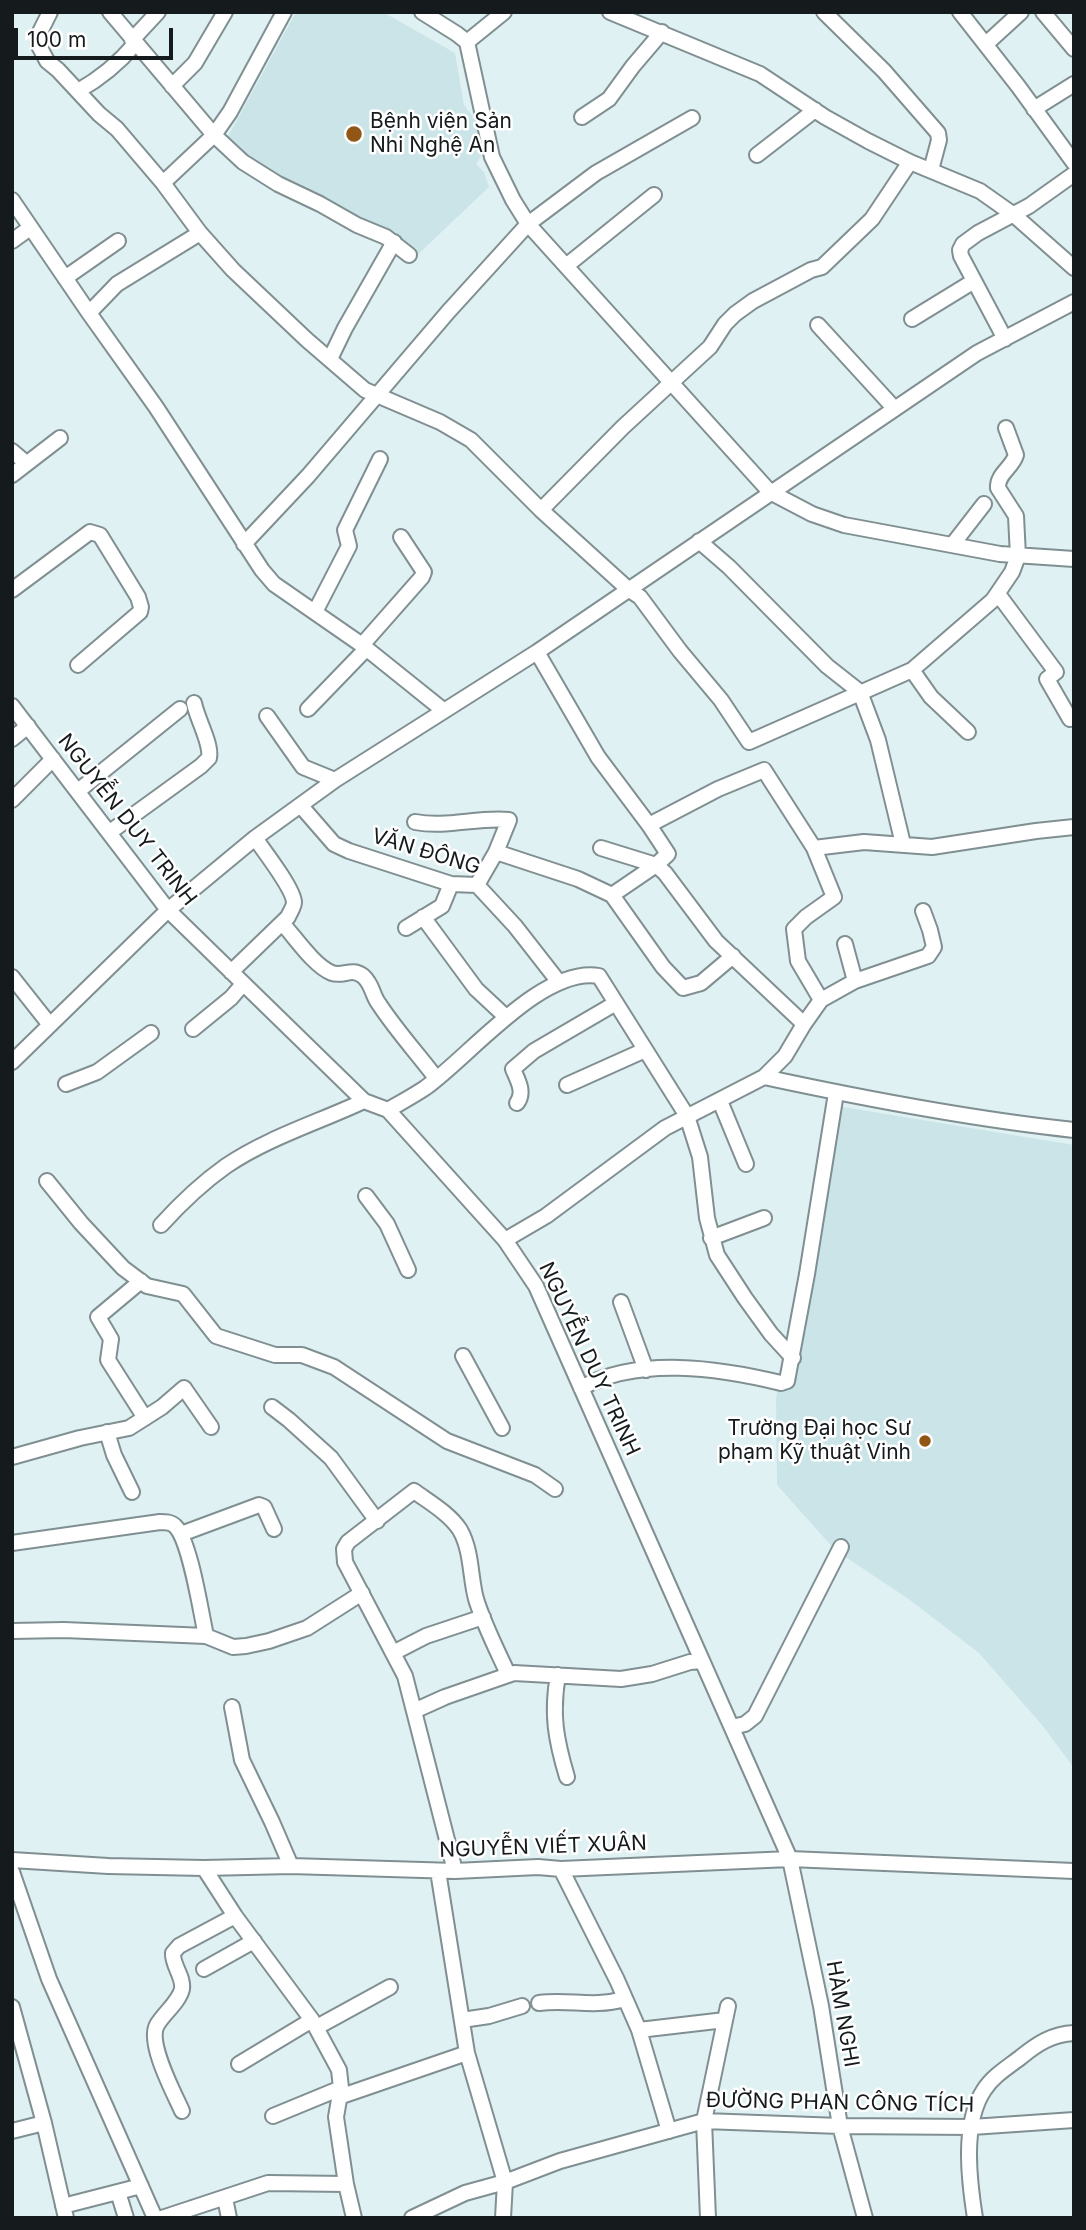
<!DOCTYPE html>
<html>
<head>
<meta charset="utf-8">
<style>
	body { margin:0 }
	#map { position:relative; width:1086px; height:2230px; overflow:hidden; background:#e0f1f3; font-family:Inter,sans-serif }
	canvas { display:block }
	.frame { position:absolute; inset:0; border:14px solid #151b1c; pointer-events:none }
	.scale { position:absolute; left:14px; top:28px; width:159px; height:32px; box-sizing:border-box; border:4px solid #151b1c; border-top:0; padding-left:9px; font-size:21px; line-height:24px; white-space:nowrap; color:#151b1c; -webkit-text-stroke:5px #fff; paint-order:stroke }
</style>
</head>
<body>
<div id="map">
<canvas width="1086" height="2230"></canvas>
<div class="frame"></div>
<div class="scale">100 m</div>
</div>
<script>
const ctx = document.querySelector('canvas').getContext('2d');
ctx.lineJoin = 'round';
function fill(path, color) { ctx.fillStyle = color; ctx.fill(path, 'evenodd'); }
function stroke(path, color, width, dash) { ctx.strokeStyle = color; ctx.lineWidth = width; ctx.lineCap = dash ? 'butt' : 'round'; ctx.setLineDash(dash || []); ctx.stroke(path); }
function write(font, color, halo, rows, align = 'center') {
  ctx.font = font + ' Inter,sans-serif'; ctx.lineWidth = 5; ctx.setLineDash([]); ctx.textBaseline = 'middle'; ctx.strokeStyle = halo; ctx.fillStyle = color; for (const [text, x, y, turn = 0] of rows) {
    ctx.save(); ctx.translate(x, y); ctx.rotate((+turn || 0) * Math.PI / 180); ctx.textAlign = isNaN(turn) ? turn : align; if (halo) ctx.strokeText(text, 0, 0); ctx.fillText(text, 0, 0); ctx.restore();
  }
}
const built = new Path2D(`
	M296,12H383L455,53L464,105L478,123L481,156L476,164L484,172L489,187L412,260L409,255L256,176L226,140Z
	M837,1106L1074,1145V1768L1042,1725L979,1653L910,1600L835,1550L777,1485L776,1398Z`);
const minor = new Path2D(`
	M50,12L40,32L38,44L47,61L58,70L99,114L117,129L163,183L200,233L233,270L307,340L365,390L440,422L471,440L541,510L628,589L640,597L680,651L721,700L749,742L912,670L993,600L1012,572L1018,556L1016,516L998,488C997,474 1012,468 1016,455L1006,428
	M110,12L214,135L243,162L278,184L320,204L357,225L386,237L409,255
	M422,12L457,34L467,42L492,157L513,200L528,224L770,492L812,514L844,525L1000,554L1074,559
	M610,12L760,74L825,117L868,141L910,162L980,191L1014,215L1074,268
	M824,12L884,71L938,133L939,140L931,170
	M960,12L1018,86L1074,163
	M1043,12L1074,49
	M132,40L158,12
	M467,42L504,12
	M986,44L1021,12
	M172,86L195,63L225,12
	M78,91C101,78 118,64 135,44
	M1034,109L1074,84
	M582,117L609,99L633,66L662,32
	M757,155L815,110
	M163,183L214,135L230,112L284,12
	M12,200L89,313L156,407L262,570L274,584L362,645L443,710
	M12,241L30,228
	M566,266L654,195
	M65,278L118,241
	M89,313L117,284L200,233
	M912,319L974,281
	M818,325L894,408
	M1005,339L961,256L960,250L963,244L978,233L1029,206L1074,174
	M330,359L345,328L394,242
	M12,451L26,463
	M12,475L60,438
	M541,510L623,427L710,347L725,324L735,314L753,301L811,270L822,267L872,219L910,162
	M699,541L729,567L827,666L860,692L878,740L903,844
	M244,544L308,476L448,312L528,224L596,173L692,118
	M953,544L984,504
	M12,590L90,532L100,535L138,597L141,607L140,612L78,665
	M998,594L1056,672L1047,679L1070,719
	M315,612L349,546L345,530L380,459
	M362,645L422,577L424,572L401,537
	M537,652L598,757L649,825L668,854L656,865L612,895
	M912,670L931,697L968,732
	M12,706L168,910L364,1101L388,1110L505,1240L536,1286L790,1859L821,2006L840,2126L865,2218
	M308,709L366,649
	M267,716L303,767L335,780
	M12,739L28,726
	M78,791L180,709
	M12,800L53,759
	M301,806L334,844L349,851L451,884L477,885L515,926L558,981
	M415,822C447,828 477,817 509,820L496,852L477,885
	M649,825L718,789L764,770L814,848L834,897L806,917L794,929L798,961L821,1000L804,1024
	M110,832L201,766L209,758C212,744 197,719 194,703
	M814,848L864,842L932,847L1036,831L1074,827
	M496,852L578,879L612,895L663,967L683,988L701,983L733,956
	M423,917L476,989L506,1017
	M282,923C295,937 314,966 332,973C343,977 352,967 363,976C373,985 372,995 379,1004C396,1030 417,1053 436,1078
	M406,928L442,906L451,884
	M845,944L855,981
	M231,972L288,917C290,912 294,907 294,902C293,888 264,851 255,838
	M12,977L50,1025
	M821,1000L855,981L928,956L934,947L930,930L923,911
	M193,1029L231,998L243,984
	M12,1062L168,910L255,838L335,780L537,652L977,353L1074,302
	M764,1077C866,1099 970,1119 1074,1130
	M66,1084L97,1072L151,1033
	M567,1085L645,1050
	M720,1101L746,1164
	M517,1103C525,1092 518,1081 513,1069L534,1051L616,1003
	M388,1110C400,1103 413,1096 425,1088C469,1057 542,966 599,976L687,1116L700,1157L707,1218L717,1255L745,1298L771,1334L793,1358
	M47,1181L81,1223L123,1268L147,1286L183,1294L216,1336L275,1355H302L334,1367L447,1441L535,1475L555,1489
	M366,1196L387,1224L408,1270
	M161,1225C181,1203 202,1183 226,1166C267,1138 319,1122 364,1101
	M711,1238L764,1218
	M505,1240L546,1216L665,1128L764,1077L785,1056L804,1024L716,941L665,873L656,865L601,848
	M141,1281L98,1317L111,1339L108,1360L145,1418
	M621,1302L646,1370
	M463,1356L502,1428
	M581,1388C639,1356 719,1368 781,1383L787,1381L807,1274L836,1093
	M272,1407L289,1420L331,1458L377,1521
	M107,1432L114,1455L132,1492
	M12,1457L80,1438L129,1428L162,1407L184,1388L211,1427
	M181,1534L259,1505L264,1507L274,1529
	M12,1543L160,1522C165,1522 171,1522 175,1526C190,1540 201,1613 206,1636
	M12,1631L64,1630L206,1636L233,1647L246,1646L269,1641L307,1628L362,1593
	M393,1653L426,1636L483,1617
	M558,1675C551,1714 556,1740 567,1777
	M232,1707L242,1760L272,1822L291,1866
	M414,1711L445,1697L514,1673L621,1679L652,1674L690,1662L702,1661
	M732,1727L745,1724L755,1716L841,1547
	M12,1860L108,1866L204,1868L291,1866L455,1871L538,1867L561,1869L790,1859L1074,1871
	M204,1868L235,1916L312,2020L339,2070L341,2088L336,2117L346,2184L354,2218
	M561,1869L617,1980L639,2030L669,2131
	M438,1871L467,2053L505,2182L503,2218
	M455,1871L405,1676L345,1562L344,1549L348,1542L414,1491C429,1502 450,1514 460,1530C472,1551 470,1577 476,1599C484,1625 497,1650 508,1674
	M12,1872L49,1979L155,2218
	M204,1969L254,1941
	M539,2003C570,1999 593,2008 624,1999
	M12,2007L44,2123L66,2218
	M462,2020L489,2016L522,2006
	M317,2027L390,1987
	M639,2030L725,2020
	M239,2064L312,2020
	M339,2097L467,2053
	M182,2111C174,2093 147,2043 157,2025C164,2013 179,2002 182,1989C184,1977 172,1965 173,1953L179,1946L235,1916
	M273,2116L341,2088
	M12,2131L44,2123
	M118,2192L126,2218
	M225,2198L229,2218
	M63,2206L141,2186
	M162,2218L268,2183L346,2184
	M412,2218L465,2193L505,2182L560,2161L704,2121L840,2126L972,2127L1074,2120
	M708,2218L704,2121L728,2006
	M975,2218C969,2180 962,2123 984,2090C993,2076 1008,2067 1021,2057C1037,2044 1052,2034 1074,2033`);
const markers = [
	[354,134,9,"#915615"],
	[925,1441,7,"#915615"]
];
const poiNames = [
	["Bệnh viện Sản",370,122],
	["Nhi Nghệ An",370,146],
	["Trường Đại học Sư",911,1429,"right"],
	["phạm Kỹ thuật Vinh",911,1453,"right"]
];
const streetNames = [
	["NGUYỄN DUY TRINH",127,820,52],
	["VĂN ĐÔNG",426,852,17],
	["NGUYỄN DUY TRINH",589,1359,65],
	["NGUYỄN VIẾT XUÂN",543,1847,-2],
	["HÀM NGHI",842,2014,80],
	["ĐƯỜNG PHAN CÔNG TÍCH",840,2103,1]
];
fill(built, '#cae4e8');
stroke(minor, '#808f92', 18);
stroke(minor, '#fff', 14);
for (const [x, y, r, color] of markers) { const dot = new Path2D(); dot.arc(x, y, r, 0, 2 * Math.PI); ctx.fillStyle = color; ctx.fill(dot); stroke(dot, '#fff', 2.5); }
write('21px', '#151b1c', '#fff', poiNames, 'left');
write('21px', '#151b1c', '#fff', streetNames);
</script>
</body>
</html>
